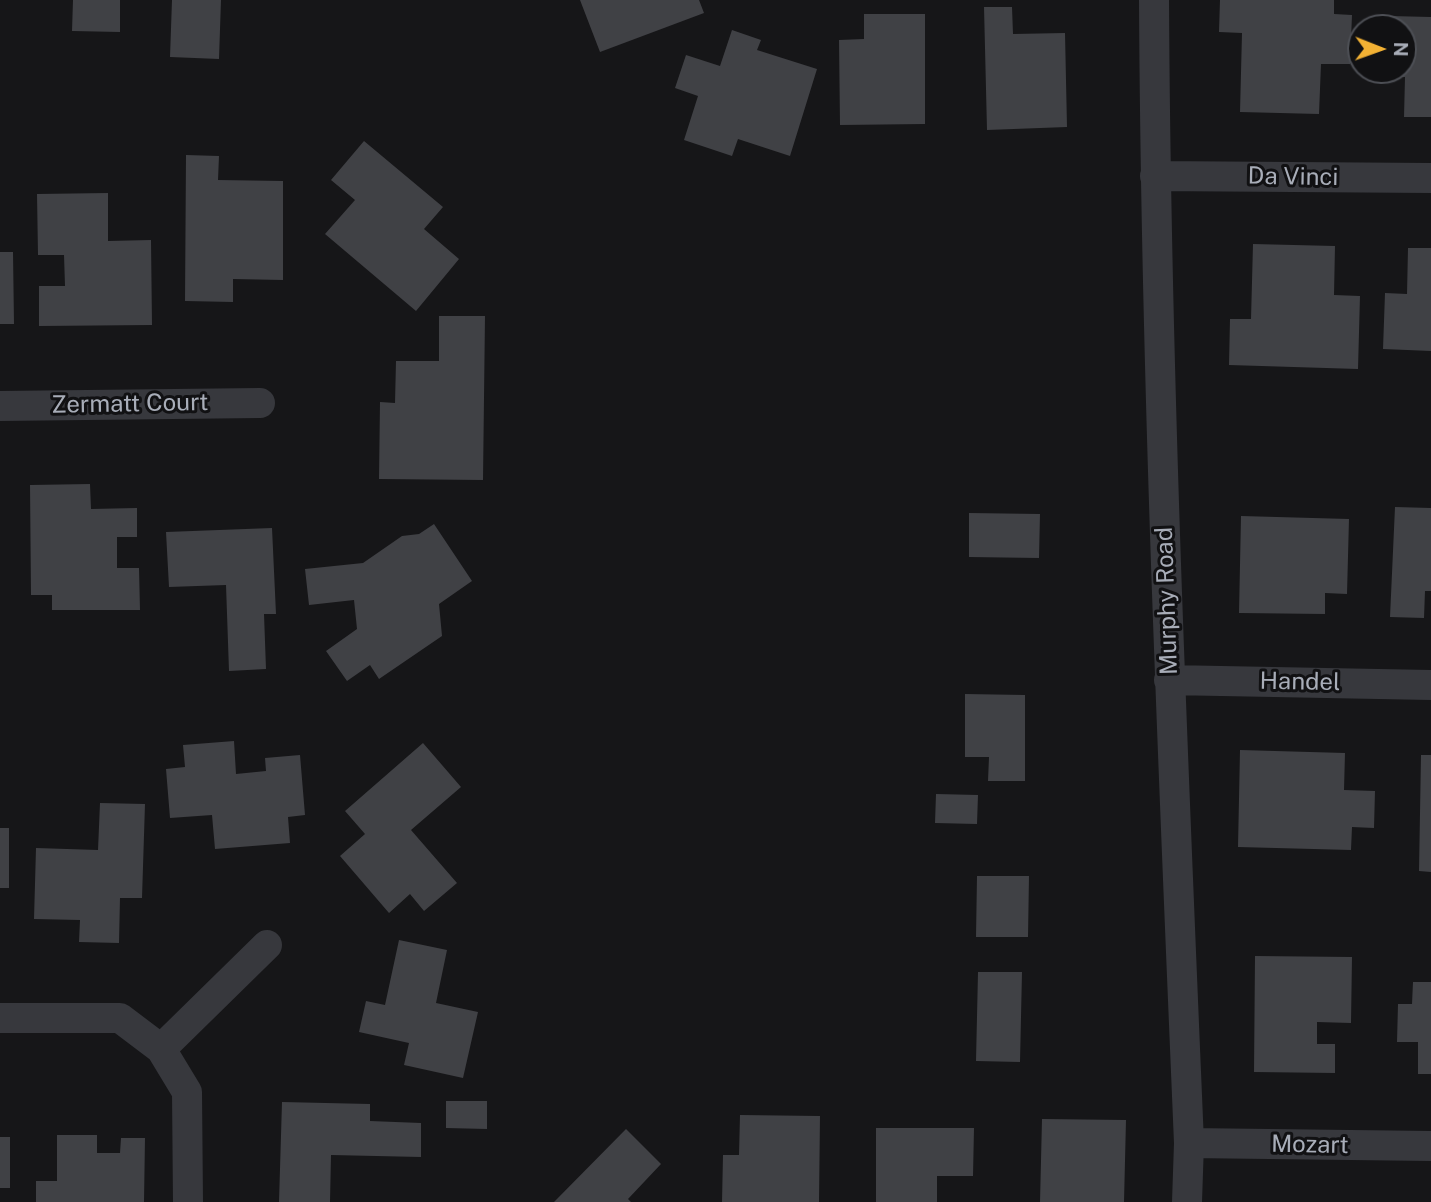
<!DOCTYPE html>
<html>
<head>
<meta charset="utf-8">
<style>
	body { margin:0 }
	#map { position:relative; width:1431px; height:1202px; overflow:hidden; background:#161618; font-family:"Public Sans",sans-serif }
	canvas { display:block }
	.north { position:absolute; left:1347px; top:14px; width:70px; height:70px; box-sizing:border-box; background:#111113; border:2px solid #4d4f55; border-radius:50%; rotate:91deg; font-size:19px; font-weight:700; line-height:28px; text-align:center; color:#a8adb8 }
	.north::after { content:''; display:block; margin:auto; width:24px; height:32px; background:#f2b134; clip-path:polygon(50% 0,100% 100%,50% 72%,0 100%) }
</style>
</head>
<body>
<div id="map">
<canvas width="1431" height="1202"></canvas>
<div class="north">N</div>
</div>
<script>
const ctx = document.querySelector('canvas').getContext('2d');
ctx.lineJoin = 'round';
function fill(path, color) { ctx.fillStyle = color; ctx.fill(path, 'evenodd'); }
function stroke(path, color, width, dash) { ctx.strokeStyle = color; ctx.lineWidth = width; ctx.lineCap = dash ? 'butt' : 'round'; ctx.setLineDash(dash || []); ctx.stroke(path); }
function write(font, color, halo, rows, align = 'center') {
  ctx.font = font + ' "Public Sans",sans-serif'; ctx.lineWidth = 6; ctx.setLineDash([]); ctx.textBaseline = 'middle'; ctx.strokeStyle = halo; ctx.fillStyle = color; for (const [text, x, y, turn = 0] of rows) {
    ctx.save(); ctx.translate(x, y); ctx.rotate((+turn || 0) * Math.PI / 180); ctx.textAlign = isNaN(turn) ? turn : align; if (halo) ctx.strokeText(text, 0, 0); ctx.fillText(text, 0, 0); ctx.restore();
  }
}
const building = new Path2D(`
	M73,0H120V32L72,31Z
	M172,0H221L219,59L170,57Z
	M580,0H699L704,13L600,52Z
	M1220,0H1334V14L1352,15L1350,64H1321L1319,114L1240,112L1242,33L1219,32Z
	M984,7H1012L1013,34L1065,33L1067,127L987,130Z
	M864,14H925V124L840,125L839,40L864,39Z
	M1390,16L1431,17V117H1404L1405,77H1389V70H1403V28H1390Z
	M732,30L761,40L757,50L817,69L790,156L738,139L732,156L684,140L698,96L675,88L686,55L720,66Z
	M364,141L443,207L424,229L459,259L416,311L325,234L355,200L331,180Z
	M186,155L219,156L218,180L283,181V280L233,279V302L185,301Z
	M108,193V241L151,240L152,325L39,326V286H65L64,255H38L37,194Z
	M1253,244L1335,246L1334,295L1360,296L1358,369L1229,365L1230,319H1251Z
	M1408,248H1431V351L1383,349L1385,293L1407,294Z
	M0,252H13L14,324H0Z
	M439,316H485L483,480L379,479L380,402L395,403L396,361H439Z
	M90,484L91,509L137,508V537H117V568H139L140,610H52V595H31L30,485Z
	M1395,507L1431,508V591H1425L1424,618L1390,617Z
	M969,513L1040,514L1039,558L969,557Z
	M1241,516L1349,519L1347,594L1325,593V614L1239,613Z
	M434,524L472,581L439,604L442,636L379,679L370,665L347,681L326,651L357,629L354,600L309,605L305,569L363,563L402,536L419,534Z
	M272,528L276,614H264L266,669L229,671L226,585L169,587L166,532Z
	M965,694L1025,695V781H988L989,757H965Z
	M234,741L236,774L266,771L265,758L300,755L305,815L288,817L290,843L215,849L212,815L170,818L166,769L185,767L183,745Z
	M423,743L461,787L411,830L457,883L424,911L410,894L389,913L340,856L365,834L345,811Z
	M1240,750L1345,753L1344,790L1375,791L1374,828L1352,827L1351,850L1238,847Z
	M1421,755H1431V872L1419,871Z
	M936,794L978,795L977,824L935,823Z
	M100,803L145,804L142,898H120L119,943L79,942L80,920L34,919L36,848L98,850Z
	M0,828H9V888H0Z
	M977,876H1029L1028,937H976Z
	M399,940L447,950L436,1003L478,1012L463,1078L404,1065L409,1043L359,1032L366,1001L385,1005Z
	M1255,956L1352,957L1351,1023L1317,1022V1044H1335V1073L1254,1072Z
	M978,972H1022L1020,1062L976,1061Z
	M1413,982H1431V1074H1418V1042H1397L1398,1004H1412Z
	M446,1101H487V1129L446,1128Z
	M282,1102L370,1104V1121L421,1123V1157L331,1155L330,1202H279Z
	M740,1115L820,1116L819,1202H722L723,1155H739Z
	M1042,1119L1126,1120L1124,1202H1040Z
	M876,1128H974L973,1176H937V1202H876Z
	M626,1129L661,1164L628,1199L631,1202H554Z
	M57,1135H97V1153H120L121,1138H145L144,1202H36V1181H57Z
	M0,1137H10V1188H0Z`);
const minor = new Path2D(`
	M1154,0C1156,381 1173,762 1189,1143L1187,1202
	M1155,176L1431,178
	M0,406L260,403
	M1169,680L1431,685
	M0,1018H120L161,1049L187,1092L188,1202
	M161,1049L267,945
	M1189,1143L1431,1146`);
const streetNames = [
	["Da Vinci",1293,177,1],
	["Zermatt Court",130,404,-1],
	["Murphy Road",1167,601,-92],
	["Handel",1300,682,1],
	["Mozart",1310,1145,1]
];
fill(building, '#404145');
stroke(minor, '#37383d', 30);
write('24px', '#a8adb8', '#111113', streetNames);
</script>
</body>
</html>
